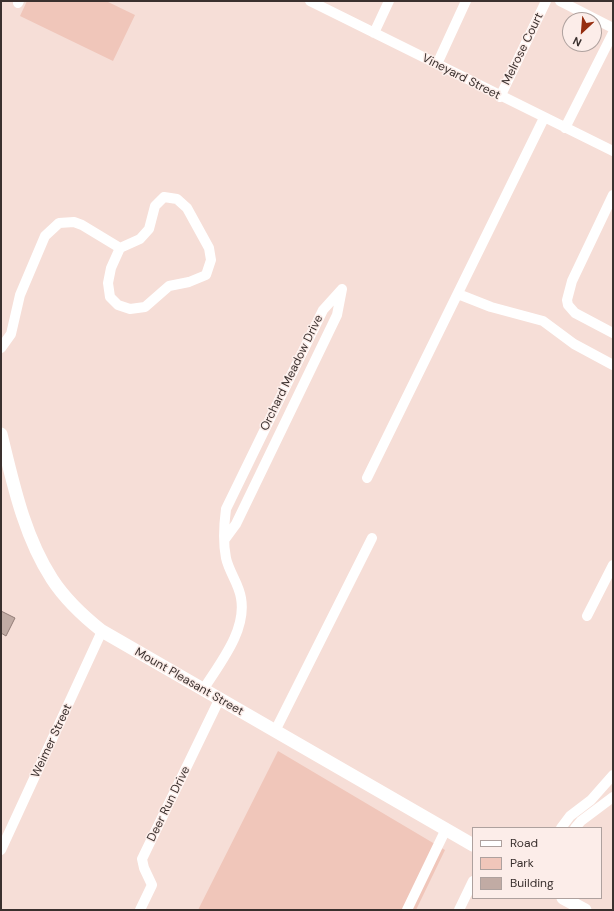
<!DOCTYPE html>
<html>
<head>
<meta charset="utf-8">
<style>
	body { margin:0 }
	#map { position:relative; width:614px; height:911px; overflow:hidden; background:#f6ded7; font-family:"DM Sans",sans-serif }
	canvas { display:block }
	.frame { position:absolute; inset:0; border:2px solid #3a302e; pointer-events:none }
	.legend { position:absolute; left:472px; top:827px; width:130px; height:72px; box-sizing:border-box; background:#fcede9; border:1px solid #aea19e; margin:0; padding:5px 7px; list-style:none; font-size:12px; color:#3a302e }
	.legend li { display:flex; align-items:center; gap:8px; height:20px }
	.legend b { width:20px; border:1px solid #aea19e }
	.north { position:absolute; left:562px; top:12px; width:40px; height:40px; box-sizing:border-box; background:#fcede9; border:1px solid #aea19e; border-radius:50%; rotate:206deg; font-size:11px; font-weight:700; line-height:16px; text-align:center; color:#3a302e }
	.north::after { content:''; display:block; margin:auto; width:14px; height:18px; background:#952d0f; clip-path:polygon(50% 0,100% 100%,50% 72%,0 100%) }
</style>
</head>
<body>
<div id="map">
<canvas width="614" height="911"></canvas>
<div class="frame"></div>
<ul class="legend">
<li><b style="height:5px;background:#fff"></b>Road</li>
<li><b style="height:11px;background:#f0c6ba"></b>Park</li>
<li><b style="height:11px;background:#c1aba4"></b>Building</li>
</ul>
<div class="north">N</div>
</div>
<script>
const ctx = document.querySelector('canvas').getContext('2d');
ctx.lineJoin = 'round';
function fill(path, color) { ctx.fillStyle = color; ctx.fill(path, 'evenodd'); }
function stroke(path, color, width, dash) { ctx.strokeStyle = color; ctx.lineWidth = width; ctx.lineCap = dash ? 'butt' : 'round'; ctx.setLineDash(dash || []); ctx.stroke(path); }
function write(font, color, halo, rows, align = 'center') {
  ctx.font = font + ' "DM Sans",sans-serif'; ctx.lineWidth = 3; ctx.setLineDash([]); ctx.textBaseline = 'middle'; ctx.strokeStyle = halo; ctx.fillStyle = color; for (const [text, x, y, turn = 0] of rows) {
    ctx.save(); ctx.translate(x, y); ctx.rotate((+turn || 0) * Math.PI / 180); ctx.textAlign = isNaN(turn) ? turn : align; if (halo) ctx.strokeText(text, 0, 0); ctx.fillText(text, 0, 0); ctx.restore();
  }
}
const green = new Path2D(`
	M27,1H106L135,15L113,61L20,16Z
	M278,751L445,850L416,910H198Z`);
const building = new Path2D(`
	M1,611L15,618L6,636L1,633Z`);
const minor = new Path2D(`
	M310,1L613,151
	M560,1L613,28
	M18,3L19,1
	M374,33L389,1
	M437,64L466,1
	M500,97L546,1
	M565,128L613,33
	M613,195L572,281L567,300L568,305L575,313L613,333
	M164,197L177,199L187,208L209,248L211,260L206,275L189,282L169,286L145,307L130,309L118,305L110,297L108,283L111,268L120,248L140,239L149,229L155,206Z
	M458,294L491,307L543,321L574,344L613,365
	M1,348L11,334L20,295L45,236L59,223L74,222L82,225L120,248
	M367,478L544,118
	M225,539L236,524L337,315L342,289
	M587,616L613,565
	M203,690C219,664 247,631 241,598C239,584 229,572 226,558C223,543 224,524 226,509L323,310L342,289
	M275,731L372,538
	M561,828L570,816L591,800L613,775
	M575,828L581,821L613,797
	M1,850L102,631
	M140,910L152,885L144,868L142,859L219,700
	M407,910L446,829
	M459,910L473,881`);
const major = new Path2D(`
	M1,434C13,483 24,536 52,579C65,599 83,616 102,631L473,845
	M563,898L585,910`);
const streetNames = [
	["Melrose Court",523,49,-64],
	["Vineyard Street",461,77,27],
	["Orchard Meadow Drive",292,373,-64],
	["Mount Pleasant Street",189,682,30],
	["Weimer Street",52,741,-65],
	["Deer Run Drive",169,804,-64]
];
fill(green, '#f0c6ba');
fill(building, '#c1aba4');
stroke(building, '#927d77', 1);
stroke(minor, '#fff', 10);
stroke(major, '#fff', 13);
write('12px', '#3a302e', '#fcede9', streetNames);
</script>
</body>
</html>
